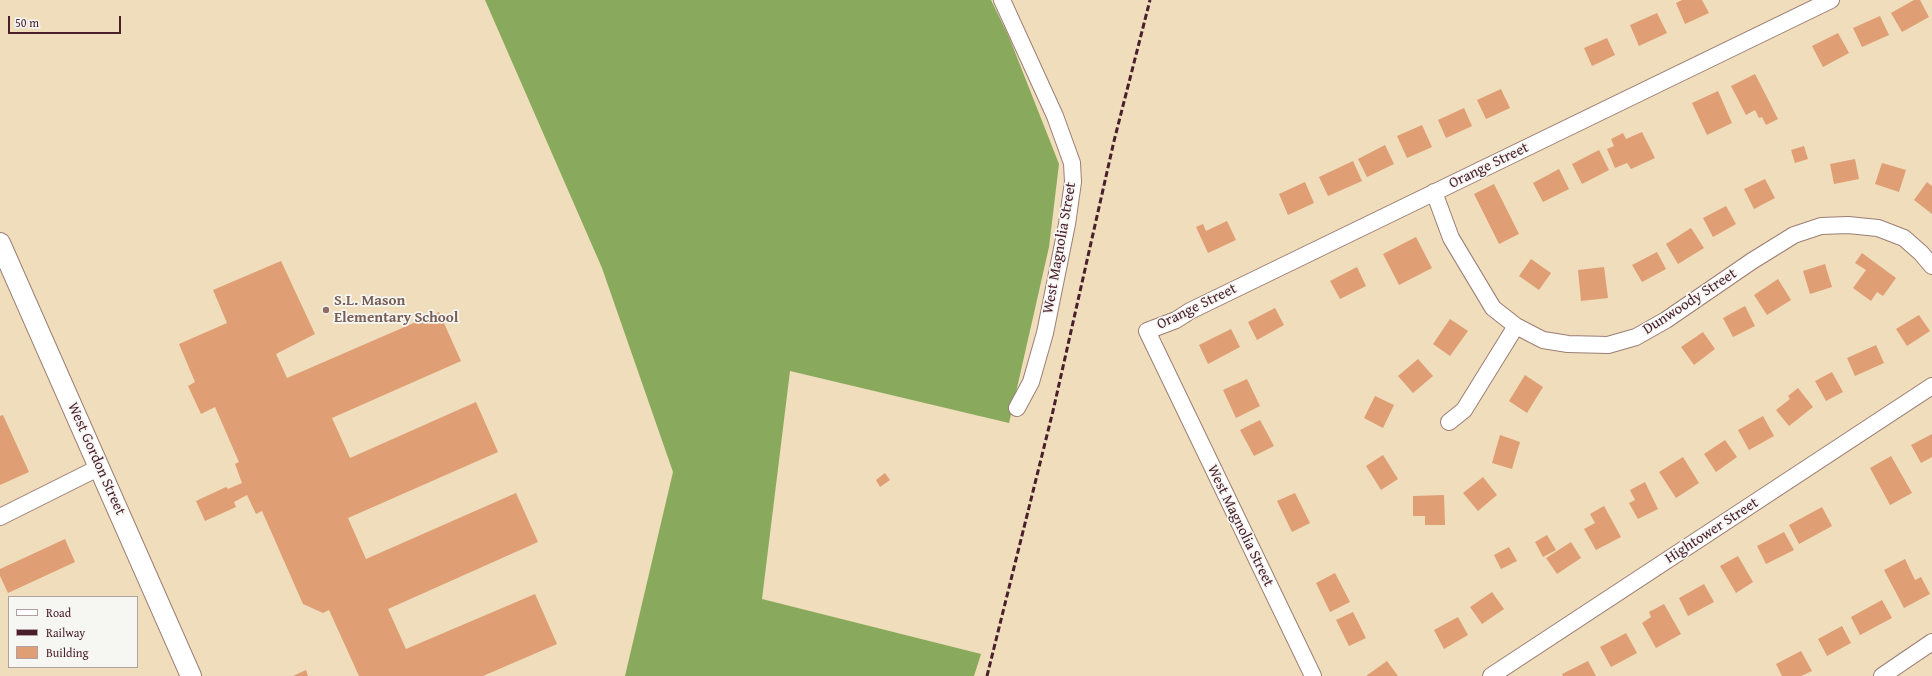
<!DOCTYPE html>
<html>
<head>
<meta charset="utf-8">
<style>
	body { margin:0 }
	#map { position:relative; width:1932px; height:676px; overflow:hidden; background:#efddbc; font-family:"Gentium Book Plus",serif }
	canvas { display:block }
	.legend { position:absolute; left:8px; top:596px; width:130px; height:72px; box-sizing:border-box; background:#f6f6f2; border:1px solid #b1a0a2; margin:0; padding:5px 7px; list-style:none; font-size:12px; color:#4a1f2b }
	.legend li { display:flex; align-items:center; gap:8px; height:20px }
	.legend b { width:20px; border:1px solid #b1a0a2 }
	.scale { position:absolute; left:8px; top:16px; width:113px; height:18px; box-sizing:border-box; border:2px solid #4a1f2b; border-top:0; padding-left:5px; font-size:12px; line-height:14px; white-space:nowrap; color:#4a1f2b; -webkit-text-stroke:3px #f6f6f2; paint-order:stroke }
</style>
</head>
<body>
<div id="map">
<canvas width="1932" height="676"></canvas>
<ul class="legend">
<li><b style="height:5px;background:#fff"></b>Road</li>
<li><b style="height:5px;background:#4a1f2b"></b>Railway</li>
<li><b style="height:11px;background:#df9e74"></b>Building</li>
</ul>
<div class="scale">50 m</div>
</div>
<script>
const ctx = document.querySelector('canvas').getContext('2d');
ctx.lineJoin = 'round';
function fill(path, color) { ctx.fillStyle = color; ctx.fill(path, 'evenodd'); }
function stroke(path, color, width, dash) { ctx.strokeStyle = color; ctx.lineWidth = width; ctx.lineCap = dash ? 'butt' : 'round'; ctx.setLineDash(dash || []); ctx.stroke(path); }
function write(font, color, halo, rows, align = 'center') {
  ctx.font = font + ' "Gentium Book Plus",serif'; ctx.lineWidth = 3.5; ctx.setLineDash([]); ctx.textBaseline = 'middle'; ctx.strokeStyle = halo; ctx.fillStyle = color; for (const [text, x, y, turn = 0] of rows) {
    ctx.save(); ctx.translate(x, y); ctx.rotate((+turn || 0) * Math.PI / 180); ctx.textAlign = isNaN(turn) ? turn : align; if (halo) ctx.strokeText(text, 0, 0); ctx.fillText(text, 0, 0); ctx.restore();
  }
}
const forest = new Path2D(`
	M485,0H991L1009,37L1059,164L1049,247L1009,423L790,371L762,599L981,654L974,676H625L673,472L602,268Z`);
const building = new Path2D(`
	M1682,0H1702L1709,13L1685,24L1676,3Z
	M1914,0H1920L1929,17L1902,32L1891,13Z
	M1657,13L1667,33L1639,46L1630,25Z
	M1880,16L1889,35L1862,47L1853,28Z
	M1838,33L1849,53L1823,67L1812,46Z
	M1607,38L1615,55L1592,66L1584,48Z
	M1755,74L1778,119L1766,125L1762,117L1759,118L1755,110L1746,115L1731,86Z
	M1501,89L1510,108L1486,119L1477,100Z
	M1718,91L1732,123L1707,135L1692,103Z
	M1464,108L1472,126L1446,138L1438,120Z
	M1422,125L1432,147L1407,158L1397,136Z
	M1642,132L1655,158L1631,169L1627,163L1615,168L1607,149L1614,146L1611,139L1623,133L1626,139Z
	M1385,145L1394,164L1367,177L1358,159Z
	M1804,146L1808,159L1795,163L1791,150Z
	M1599,150L1609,170L1582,184L1572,164Z
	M1855,159L1859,179L1834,184L1830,164Z
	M1353,161L1362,181L1328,196L1319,177Z
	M1882,163L1906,170L1899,192L1875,184Z
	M1559,169L1569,189L1543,202L1533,183Z
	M1765,179L1775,198L1754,209L1744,189Z
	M1305,182L1314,203L1288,215L1279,194Z
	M1927,182L1932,186V214L1914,200Z
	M1494,184L1519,234L1499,244L1474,194Z
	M1726,206L1736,224L1713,237L1703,218Z
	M1227,221L1236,240L1208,253L1196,227L1203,224L1206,231Z
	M1691,228L1704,248L1678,264L1666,244Z
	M1416,237L1432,268L1399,285L1383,254Z
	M1657,252L1666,269L1642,282L1632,265Z
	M1862,253L1896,278L1883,296L1877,292L1871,301L1853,288L1866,270L1855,263Z
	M1531,259L1551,273L1539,290L1519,276Z
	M281,261L315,334L276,354L287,378L439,312L461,361L332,418L350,458L476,402L498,452L348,518L366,559L516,493L538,542L388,609L406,649L535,594L557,644L483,676H359L329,610L323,613L303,604L262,511L256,514L247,495L234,502L236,507L205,521L196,501L226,487L228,489L242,483L235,464L239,462L215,407L201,414L188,386L195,382L179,344L227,323L213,290Z
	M1825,264L1832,287L1810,294L1803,271Z
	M1357,267L1366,286L1340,299L1330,281Z
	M1604,267L1608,298L1581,301L1578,270Z
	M1778,279L1791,300L1767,315L1754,295Z
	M1745,306L1755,326L1733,337L1723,318Z
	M1275,308L1284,325L1257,340L1248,322Z
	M1919,315L1930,331L1907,346L1896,329Z
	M1450,319L1468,331L1450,356L1433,344Z
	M1231,329L1240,347L1208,364L1199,345Z
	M1703,332L1715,349L1694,365L1681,347Z
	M1876,345L1884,363L1855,376L1847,358Z
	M1418,359L1433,376L1413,393L1398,376Z
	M1832,372L1843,392L1826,401L1815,381Z
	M1525,375L1543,387L1527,413L1509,401Z
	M1247,379L1260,406L1236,418L1223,390Z
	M1798,388L1813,407L1789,426L1776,410L1790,399L1788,396Z
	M1375,396L1394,405L1383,428L1364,418Z
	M3,415L29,472L0,485V416Z
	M1763,416L1774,436L1749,450L1738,430Z
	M1260,420L1274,446L1254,456L1240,430Z
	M1932,434V457L1921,463L1911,445Z
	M1500,435L1520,442L1512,469L1492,463Z
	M1725,440L1737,457L1716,472L1704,454Z
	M1383,455L1398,479L1381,490L1366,466Z
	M1891,456L1912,493L1890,505L1870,468Z
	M1683,457L1699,483L1676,498L1659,472Z
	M885,473L890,480L880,487L876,480Z
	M1483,477L1497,495L1478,511L1463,493Z
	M1645,482L1658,509L1638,519L1629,503L1635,500L1630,490Z
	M1295,493L1310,523L1292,532L1277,501Z
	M1444,495L1445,525H1425V516H1413V496Z
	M1604,506L1621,537L1596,550L1584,529L1595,523L1590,514Z
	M1822,507L1832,526L1799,544L1789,525Z
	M1784,532L1794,550L1766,564L1757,546Z
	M1547,535L1556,550L1543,557L1535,542Z
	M65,539L75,562L8,593L0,576V569Z
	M1571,542L1581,558L1557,574L1546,558Z
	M1509,547L1517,561L1501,569L1494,555Z
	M1738,556L1753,582L1736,593L1720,566Z
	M1905,559L1915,580L1921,577L1930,594L1904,608L1884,570Z
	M1335,573L1350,602L1330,612L1316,583Z
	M1704,584L1714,602L1688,616L1679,598Z
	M1492,592L1504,609L1482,624L1470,607Z
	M1882,600L1892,618L1860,635L1851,617Z
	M1664,604L1681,634L1656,648L1642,623L1651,617L1649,612Z
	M1353,612L1366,638L1349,646L1336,620Z
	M1458,617L1468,635L1444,649L1434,630Z
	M1842,626L1851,643L1827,656L1818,639Z
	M1626,633L1637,653L1611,667L1600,647Z
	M1801,651L1812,671L1801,676H1782L1776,664Z
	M1387,661L1398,676H1366Z
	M1588,661L1596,676H1563L1562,674Z
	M306,670L308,676H293Z`);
const minor = new Path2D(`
	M1002,0L1055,116L1072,163L1073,182L1067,224L1045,333L1031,382L1017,408
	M1434,192L1451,238L1493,308L1516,326L1543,340L1568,344L1608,345L1636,337L1666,320L1752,261L1794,235L1821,226L1848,225L1878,228L1904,238L1921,253L1932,266
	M1449,422L1464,410L1516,326
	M0,517L100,467
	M1313,676L1147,331L1176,320L1190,311L1831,0
	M1491,676L1932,386
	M1882,676L1932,642`);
const tertiary = new Path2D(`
	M0,243L191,676`);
const rail = new Path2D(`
	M987,676L1053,411L1114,141L1150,0`);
const markers = [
	[326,310,4,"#8d6e63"]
];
const streetNames = [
	["Orange Street",1489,166,-26],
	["West Magnolia Street",1060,248,-80],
	["Dunwoody Street",1690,302,-33],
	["Orange Street",1197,307,-26],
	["West Gordon Street",96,459,66],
	["West Magnolia Street",1240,526,64],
	["Hightower Street",1712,531,-33]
];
const educationNames = [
	["S.L. Mason",334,301],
	["Elementary School",334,318]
];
fill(forest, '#89a95c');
fill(building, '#df9e74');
stroke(minor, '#9c7e74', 18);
stroke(tertiary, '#9c7e74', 22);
stroke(minor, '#fff', 16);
stroke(tertiary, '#fff', 20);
stroke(rail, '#4a1f2b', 3, [6, 3]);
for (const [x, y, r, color] of markers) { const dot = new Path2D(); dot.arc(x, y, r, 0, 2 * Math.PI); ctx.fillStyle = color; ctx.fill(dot); stroke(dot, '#f6f6f2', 1.5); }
write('15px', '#4a1f2b', '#f6f6f2', streetNames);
write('bold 15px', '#785e54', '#f6f6f2', educationNames, 'left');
</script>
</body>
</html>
